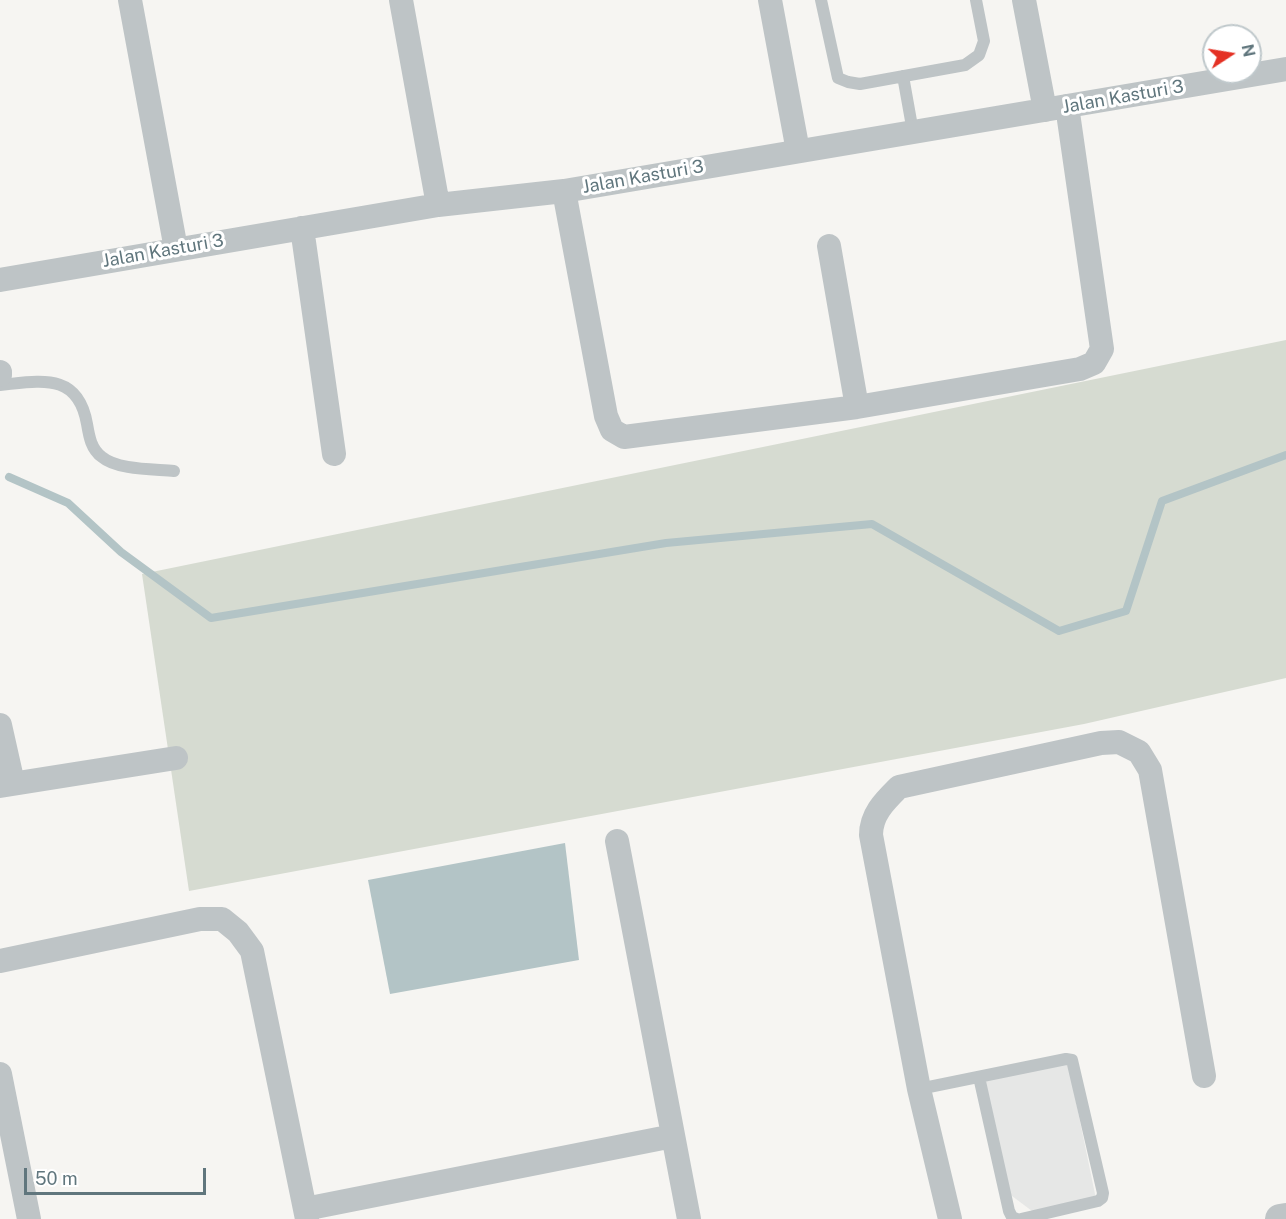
<!DOCTYPE html>
<html>
<head>
<meta charset="utf-8">
<style>
	body { margin:0 }
	#map { position:relative; width:1286px; height:1219px; overflow:hidden; background:#f6f5f2; font-family:"Public Sans",sans-serif }
	canvas { display:block }
	.north { position:absolute; left:1202px; top:24px; width:60px; height:60px; box-sizing:border-box; background:#fff; border:2px solid #bfc8cb; border-radius:50%; rotate:78deg; font-size:16px; font-weight:700; line-height:24px; text-align:center; color:#60767d }
	.north::after { content:''; display:block; margin:auto; width:21px; height:27px; background:#e43124; clip-path:polygon(50% 0,100% 100%,50% 72%,0 100%) }
	.scale { position:absolute; left:24px; top:1168px; width:182px; height:27px; box-sizing:border-box; border:3px solid #60767d; border-top:0; padding-left:8px; font-size:18px; line-height:21px; white-space:nowrap; color:#60767d; -webkit-text-stroke:4px #fff; paint-order:stroke }
</style>
</head>
<body>
<div id="map">
<canvas width="1286" height="1219"></canvas>
<div class="north">N</div>
<div class="scale">50 m</div>
</div>
<script>
const ctx = document.querySelector('canvas').getContext('2d');
ctx.lineJoin = 'round';
function fill(path, color) { ctx.fillStyle = color; ctx.fill(path, 'evenodd'); }
function stroke(path, color, width, dash) { ctx.strokeStyle = color; ctx.lineWidth = width; ctx.lineCap = dash ? 'butt' : 'round'; ctx.setLineDash(dash || []); ctx.stroke(path); }
function write(font, color, halo, rows, align = 'center') {
  ctx.font = font + ' "Public Sans",sans-serif'; ctx.lineWidth = 6; ctx.setLineDash([]); ctx.textBaseline = 'middle'; ctx.strokeStyle = halo; ctx.fillStyle = color; for (const [text, x, y, turn = 0] of rows) {
    ctx.save(); ctx.translate(x, y); ctx.rotate((+turn || 0) * Math.PI / 180); ctx.textAlign = isNaN(turn) ? turn : align; if (halo) ctx.strokeText(text, 0, 0); ctx.fillText(text, 0, 0); ctx.restore();
  }
}
const built = new Path2D(`
	M1068,1063L1096,1199L1032,1211L1008,1193L984,1077Z`);
const green = new Path2D(`
	M1286,340V678L1084,724L189,891L142,574Z`);
const water = new Path2D(`
	M565,843L579,960L390,994L368,880Z`);
const stream = new Path2D(`
	M9,477L68,503L121,552L211,618L666,543L872,524L1059,631L1126,611L1162,501L1286,455`);
const service = new Path2D(`
	M821,0L838,78L848,82L860,84L965,65L979,55L984,41L976,0
	M903,76L913,132
	M0,385C41,381 78,372 87,424C89,436 91,449 102,457C117,470 154,469 174,471
	M979,1077L1009,1211L1012,1217L1017,1219
	M919,1089L1066,1059L1072,1060L1103,1193L1102,1198L1098,1201L1021,1219`);
const minor = new Path2D(`
	M130,0L176,249
	M401,0L438,205
	M770,0L798,151
	M1024,0L1045,110
	M564,191L606,416L612,430L624,437L857,407L1080,369L1094,363L1102,349L1067,106
	M302,228L334,454
	M829,246L857,407
	M0,280L438,205L564,191L1286,69
	M0,372V375
	M0,725L13,783
	M0,786L176,758
	M617,841L689,1219
	M0,961L200,919H222L238,932L252,951L307,1219
	M0,1074L29,1219
	M305,1209L673,1136
	M950,1219L919,1089L871,835C871,814 885,801 899,787L1101,743L1119,742L1139,752L1150,770L1204,1076`);
const tertiary = new Path2D(`
	M1280,1219L1286,1218`);
const streetNames = [
	["Jalan Kasturi 3",1123,97,-10],
	["Jalan Kasturi 3",643,177,-10],
	["Jalan Kasturi 3",163,251,-10]
];
fill(built, '#e6e7e6');
fill(green, '#d6dbd1');
fill(water, '#b3c4c6');
stroke(stream, '#b3c4c6', 8);
stroke(service, '#bec4c6', 12);
stroke(minor, '#bec4c6', 24);
stroke(tertiary, '#bec4c6', 30);
write('18px', '#60767d', '#fff', streetNames);
</script>
</body>
</html>
